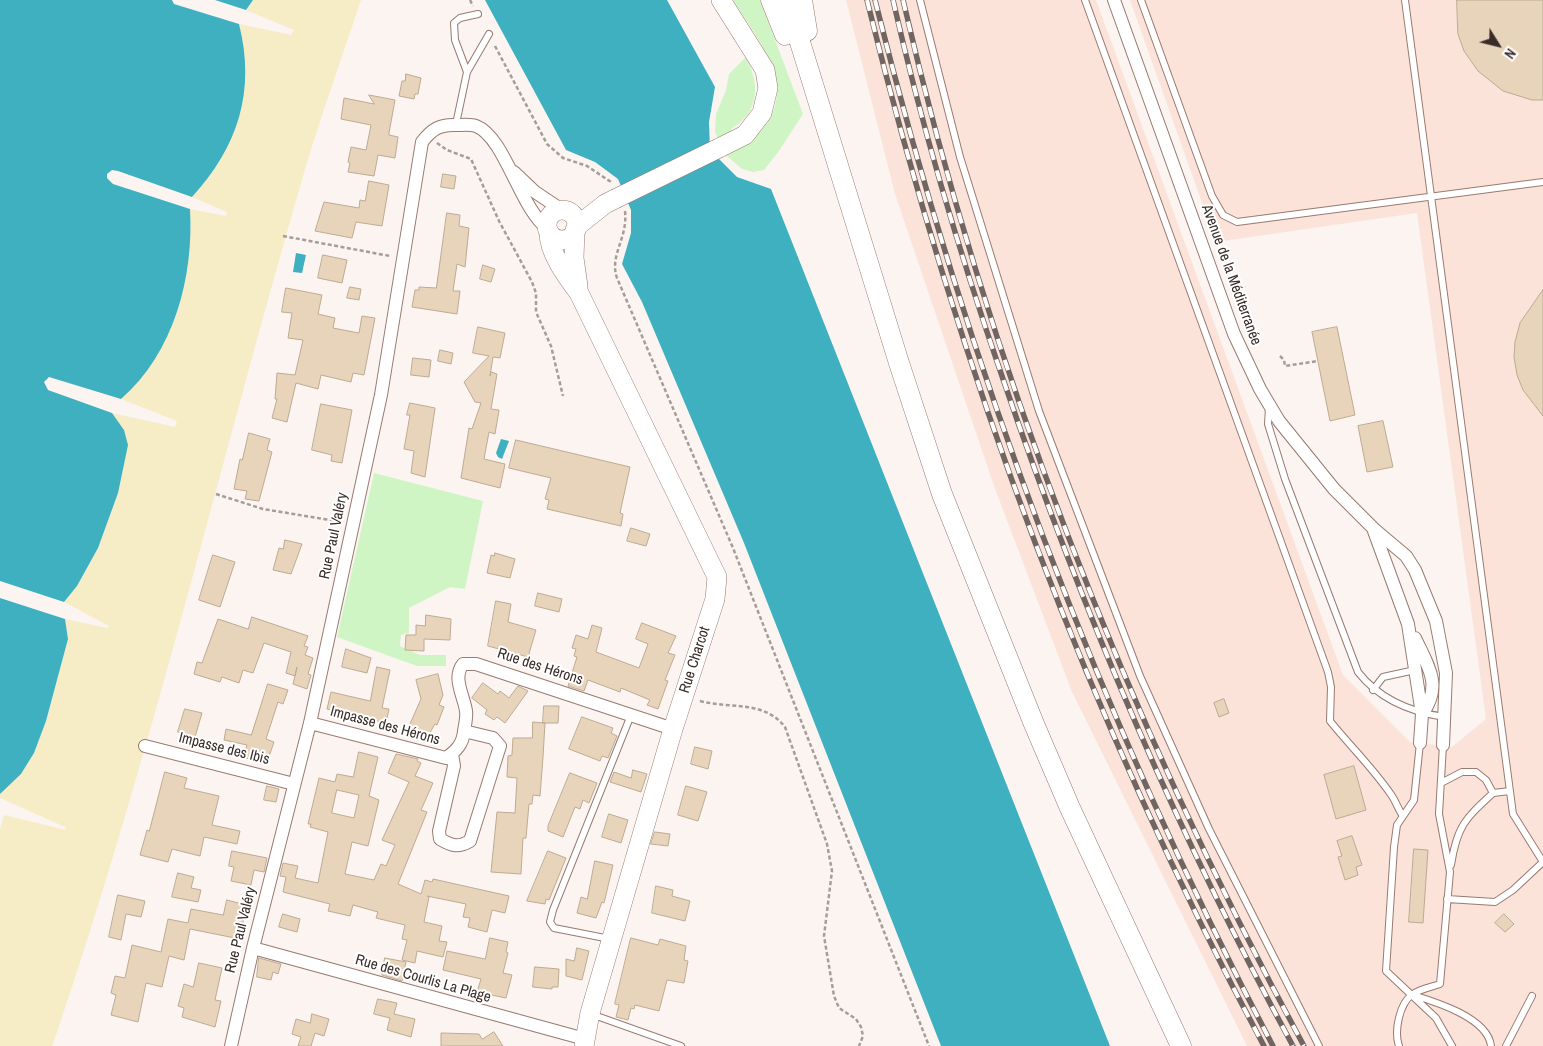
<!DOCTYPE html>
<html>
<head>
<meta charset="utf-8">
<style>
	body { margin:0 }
	#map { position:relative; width:1543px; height:1046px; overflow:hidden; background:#fbf4f1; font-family:"Archivo Narrow",sans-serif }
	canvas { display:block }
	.north { position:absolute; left:1473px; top:20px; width:50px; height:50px; -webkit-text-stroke:4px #fff; paint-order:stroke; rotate:126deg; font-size:14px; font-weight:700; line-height:20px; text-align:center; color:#3a2d29 }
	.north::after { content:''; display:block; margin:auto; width:18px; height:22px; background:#3a2d29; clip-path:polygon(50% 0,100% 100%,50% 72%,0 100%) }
</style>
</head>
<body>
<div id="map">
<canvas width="1543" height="1046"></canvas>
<div class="north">N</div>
</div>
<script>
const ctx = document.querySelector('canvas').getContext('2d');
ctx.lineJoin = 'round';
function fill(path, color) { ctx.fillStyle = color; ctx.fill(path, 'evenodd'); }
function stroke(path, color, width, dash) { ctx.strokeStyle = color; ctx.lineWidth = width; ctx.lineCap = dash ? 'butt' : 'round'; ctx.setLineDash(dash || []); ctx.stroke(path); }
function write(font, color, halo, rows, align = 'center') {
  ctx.font = font + ' "Archivo Narrow",sans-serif'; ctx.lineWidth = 4; ctx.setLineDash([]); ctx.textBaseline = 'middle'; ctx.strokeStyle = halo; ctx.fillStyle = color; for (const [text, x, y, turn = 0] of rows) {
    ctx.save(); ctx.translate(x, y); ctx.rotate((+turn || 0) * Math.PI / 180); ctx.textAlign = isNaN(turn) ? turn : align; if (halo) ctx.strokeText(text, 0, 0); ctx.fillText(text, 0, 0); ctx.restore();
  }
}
const built = new Path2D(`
	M846,0H1096L1343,675L1410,742L1452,747L1486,719L1417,213L1216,242L1130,0H1543V1046H1247L1072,692L994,486L895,194Z`);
const green = new Path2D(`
	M733,0H760L803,114L779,151L764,170L753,172L742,169L726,155L715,132L716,114L726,90L729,74L746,57C760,84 760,112 731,129L740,147C810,104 764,48 733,0Z
	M374,473L483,501L465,589L450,587L409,608V633L401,635L400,646L420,655H446V666H417L337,637Z`);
const sand = new Path2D(`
	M253,0H361C340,63 317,126 299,190C218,471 151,755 57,1032L52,1046H0V829L4,815L66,830L65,827L0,798V794L21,774L34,753L46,721L68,639L65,619L107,628L109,626L64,602L77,586L98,548L124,430L112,413L175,427L177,421L121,399C174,353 194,277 190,209L226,216L227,212L192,197C238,147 256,91 239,24L291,35L294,30L246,10Z`);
const water = new Path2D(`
	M0,0H172L174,4L239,24C256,91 238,147 192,197L118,171L112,170L107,174V178L113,184L190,209C194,277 174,353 121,399L49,377L44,382L48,390L112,413L124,430L128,445L118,493L98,548L77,586L64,602L0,581Z
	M215,0H253L246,10Z
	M485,0H667L715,87L709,122L710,150L737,177L771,189L1110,1046H941L744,543L642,302L622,264L631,233V210L618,179L595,162L566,150Z
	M296,253L306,255L302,273L293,272Z
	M501,439L509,441L502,459L498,457L496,453Z
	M0,598L65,619L68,639L46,721L34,753L21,774L0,794Z`);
const building = new Path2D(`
	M1457,0H1543V100H1532L1503,91L1478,71L1464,51L1458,34Z
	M406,74L421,78L418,94H415L414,99L399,96L402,81H405Z
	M369,95L395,100L389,133V135L398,137L395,158L378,155L374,176L348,172L350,163L348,162L351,147L366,150L371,125L341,119L344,98L374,104Z
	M443,174L456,176L454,189L441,187Z
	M369,181L389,185L382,226L356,222L352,238L315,231L324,202L359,208L360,200L365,201Z
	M447,213L460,215L459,226L469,228L465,267L457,264L453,291H460L457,314L412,307L415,290H419V287L436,288Z
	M323,255L347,260L342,283L318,278Z
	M483,265L495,269L491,282L480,279Z
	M350,287L361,289L359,300L347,298Z
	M286,288L322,295L318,314L335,318L333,328L359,333L362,316L375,318L364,375L353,373L351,382L321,375L318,389L296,383L287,422L272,418L277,399H275L277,373L295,375L303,340L288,338L292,313L282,312Z
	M1543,290V416L1523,390L1517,375L1514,357L1515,342L1520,323Z
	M478,327L505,333L500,358L493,357L490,376L491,372L497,374L491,409L499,410L495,434L489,432L484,459L505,464L500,488L461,478L469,428L472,429L481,403L475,402L464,382L489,356L473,353Z
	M1337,327L1355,415L1330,421L1312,332Z
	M440,350L453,353L451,364L438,361Z
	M413,358L431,360L429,377L411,375Z
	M410,403L435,408L425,477L411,473L414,451L404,449L410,415H407Z
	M321,404L352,410L342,463L331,461L332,455L312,450Z
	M1383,421L1393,467L1367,472L1358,426Z
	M249,433L270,439L267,450L272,452L259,501L245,499L247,491L234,489L240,459L242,460Z
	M516,440L630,467L620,513L623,514L621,526L547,509L549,500L545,499L551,478L509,468Z
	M631,528L650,534L646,546L627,541Z
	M285,540L302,544L291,574L273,570L279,548L283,549Z
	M495,553L515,559L510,578L487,573L491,555L494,556Z
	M213,555L235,562L220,607L199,600Z
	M538,593L562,599L559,612L535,606Z
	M496,601L511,604L508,622L536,630L528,657L488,646Z
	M426,615L451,619L450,640L424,639V651L405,650L406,635H416V625L425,626Z
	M252,617L308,636L304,646L308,647L305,655L313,658L308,674L311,675L307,689L293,684L297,667L295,676L286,673L291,652L264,643L253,673L243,670L239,683L222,677L220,682L194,674L197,662L202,663L218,619L248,629Z
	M642,623L676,636L668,653L675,655L665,680L668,681L658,709L647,705L650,700L621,688L620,692L588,680L584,691L568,686L577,657L574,656L576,649L572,648L576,635L588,639L592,625L602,628L596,652L639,668L648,644L636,639Z
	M346,649L371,658L367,673L342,667Z
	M377,667L390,670L382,708L389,709L386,723L327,709L331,692L370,701Z
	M438,674L443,695L439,705L444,707L437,725L435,724L425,741L406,733L421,699L416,680Z
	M483,683L498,694L500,691L509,698L518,686L528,691L505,723L497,717L494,720L485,714L487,710L472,698Z
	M268,684L288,690L283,704L278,702L266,739L274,742L266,765L243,757L247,745L224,740L226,729L251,735Z
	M1224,699L1229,713L1219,717L1214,703Z
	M544,706H559L558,723H543Z
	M185,709L202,713L195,737L178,732Z
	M582,717L613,728L611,733L617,736L608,758L602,756L600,761L569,749Z
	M533,722L545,723L543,757L540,796L533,795L532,804H529L526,838H523L521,874L491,872L497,812L515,813L517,778L507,777L508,756L512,755L513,738H532Z
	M695,747L712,751L708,769L691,764Z
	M359,752L378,757L369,796L379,800L368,846L352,842L345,874L374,880L381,864L386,866L395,845L382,840L409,782L388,773L396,754L418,759L417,761L421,763L415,776L433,783L421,810L427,812L398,884L421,894L425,880L432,882L433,879L509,896L505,913L492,910L487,932L468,927L470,918L463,917L466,904L427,896L429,897L424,922L442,926L439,941L447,942L443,957L417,951L415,963L402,960L407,940L402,939L405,925L376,918L378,912L353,905L350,916L328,911L330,904L283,892L286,877L280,876L283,863L298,866L295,878L318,883L328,832L310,827L311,824H308L319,778L335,782L337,774L353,777ZM337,790L359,795L354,818L332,813Z
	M1354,766L1366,810L1336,819L1324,775Z
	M633,770L647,774L641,792L610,782L614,772L631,778Z
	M165,772L187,778L184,788L219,796L212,825L240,831L237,844L204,837L200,856L172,849L168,862L140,855L147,830L149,831Z
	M570,773L597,783L589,803L583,800L580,809L575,807L563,837L548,831V826Z
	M267,786L279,789L276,802L264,800Z
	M686,786L707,792L698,821L678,815Z
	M609,814L628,820L621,843L602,837Z
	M655,832L670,834L668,846L651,844Z
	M1352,836L1362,865L1356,867L1358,875L1345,880L1338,857L1342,856L1337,841Z
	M1414,849L1428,850L1423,923L1409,922Z
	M232,851L267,858L264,872L254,870L251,885L231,881L234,867L229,866Z
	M548,851L566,858L549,900L546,899L545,904L527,901Z
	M595,861L613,865L604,903L602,902L596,918L577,913L581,897L587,899Z
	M178,873L194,877L191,888L201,890L198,902L172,897Z
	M656,886L673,890L672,896L690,901L685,921L652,913Z
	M118,895L145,901L141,917L126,914L121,940L109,937Z
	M227,900L246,905L240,939L190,929L184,960L169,956L162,987L146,983L138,1022L111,1015L116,995L111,993L115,976L125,978L132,945L161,952L168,919L188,923L191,909L223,915Z
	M283,914L300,919L297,932L279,927Z
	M1504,914L1514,924L1505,932L1495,923Z
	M490,938L508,942L506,952L508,953L503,973L512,975L506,998L477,992L481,979L443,970L447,951L485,959Z
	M631,938L658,945L660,939L686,946L684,960L688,961L684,983L667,980L659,1011L635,1005L634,1009L631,1008L628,1020L616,1017L619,1005L615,1004Z
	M577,948L589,951L582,980L566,976V959L574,961Z
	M259,958L281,964L278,974L273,972L271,980L257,977Z
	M385,958L406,962L402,981L382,975Z
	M199,963L222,968L215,1000L221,1001L215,1027L182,1017L184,1008L178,1006L184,984L193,987Z
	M535,967L559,969L558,987H552V989L533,987Z
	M378,999L397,1003L394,1014L415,1019L411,1037L387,1030L390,1018L374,1014Z
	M312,1014L329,1019L324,1036L315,1033L311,1046H298L301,1037L292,1034L296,1019L310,1023Z
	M494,1032L503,1046H441V1033L479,1034L482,1039Z`);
const path = new Path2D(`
	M470,0L473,6
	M495,46L547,144L563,158L587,166L611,182
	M437,143L447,150L471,159L499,221L532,282L536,293V312L551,346L563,396
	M625,211C628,239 609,255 617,278L733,548L929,1046
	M283,236L390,256
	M1280,356L1284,360L1285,366L1318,361
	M216,494L263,509L342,522
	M700,701C730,709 764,700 785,727L827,844L832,871L824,936L834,996L839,1008L856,1019L861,1027L863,1036L859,1046`);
const lane = new Path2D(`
	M920,0L960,157L1039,411L1140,676L1209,829L1319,1046
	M1085,0L1328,672L1331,687L1330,721C1350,746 1374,769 1392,796C1396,802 1398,809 1403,816
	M1141,0L1212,196L1223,215L1237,222L1543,182
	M1405,0L1513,814L1543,862
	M467,72L455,40L454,23L460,18L478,14
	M456,124L467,72L489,34
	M1269,408L1268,424L1285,479L1358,672C1379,699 1411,712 1444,717
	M1373,690L1383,677L1415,670
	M1420,743L1414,800L1397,825L1394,847L1386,971L1436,1018L1452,1046
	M1441,783L1462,772H1476L1486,780L1493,793L1510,791
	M1451,865C1457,826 1465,819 1493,793
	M1447,899L1495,902L1513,890L1543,862
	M610,939L554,928L550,922L553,910L631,715
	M1413,995C1436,1002 1488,1018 1491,1046
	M591,1014L681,1046
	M1399,1046C1394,1032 1399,1003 1413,994C1420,989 1431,987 1440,984L1450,872L1439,814L1443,745
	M1506,1046L1532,996`);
const street = new Path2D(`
	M1114,0L1234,334L1260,389L1279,421L1334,489L1374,529L1406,556L1415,570L1436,621L1446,673L1443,745
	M514,172L535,192L562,210
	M1374,531L1408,624L1422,714L1420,743
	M1415,638C1428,666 1443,686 1422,714
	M310,723L446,758C456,751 463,744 464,731L493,738L500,746L470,841C458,848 452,846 440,839L439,831L454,766L452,754
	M464,731C465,725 467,717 466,711C464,696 452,678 463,664H476L673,729
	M145,746L294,784
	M253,948L585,1039
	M231,1046L253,948L310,723L381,395L422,142C432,129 440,124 457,125C462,125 471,124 476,126C505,137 520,209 548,229`);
const secondary = new Path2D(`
	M719,148L745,135L762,113L768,88L765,70L721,0
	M547 225a15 15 0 1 1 30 0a15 15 0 1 1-30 0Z
	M576,227L605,204L615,199
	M575,230L574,258L578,286
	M549,233C549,253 567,277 579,293L717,577L715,599L673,729L590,1013L584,1046`);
const primary = new Path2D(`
	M771,0L785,35
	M787,0L899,363L942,494L1034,724L1070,808L1181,1046
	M802,0L807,31`);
const rail = new Path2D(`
	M867,0C956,363 1087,716 1264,1046
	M875,0C966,364 1098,714 1273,1046
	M893,0C922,128 960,255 1003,379C1081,608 1177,833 1293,1046
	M903,0C987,364 1126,718 1304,1046`);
const secondaryBridge = new Path2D(`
	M615,199L719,148`);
const streetNames = [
	["Avenue de la Méditerranée",1231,275,70],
	["Rue Paul Valéry",334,536,-78],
	["Rue Charcot",695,660,-72],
	["Rue des Hérons",540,667,18],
	["Impasse des Hérons",385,726,15],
	["Impasse des Ibis",224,749,14],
	["Rue Paul Valéry",241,930,-76],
	["Rue des Courlis La Plage",423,979,16]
];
fill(built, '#fce3da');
fill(green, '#d0f5c4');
fill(sand, '#f6ecc6');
fill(water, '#3eb0bf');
fill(building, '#e8d4bb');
stroke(building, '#bdaa92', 1);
stroke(lane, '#987a70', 8);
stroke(street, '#987a70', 14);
stroke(secondary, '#987a70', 20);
stroke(primary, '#987a70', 21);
stroke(path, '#a69d99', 2.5, [4, 2.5]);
stroke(lane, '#fff', 6);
stroke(street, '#fff', 12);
stroke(secondary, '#fff', 19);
stroke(primary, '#fff', 20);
stroke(rail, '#706561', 5.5);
stroke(rail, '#fff', 4, [11]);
stroke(secondaryBridge, '#987a70', 20, []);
stroke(secondaryBridge, '#fff', 19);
write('15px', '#3a2d29', '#fff', streetNames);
</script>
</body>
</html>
